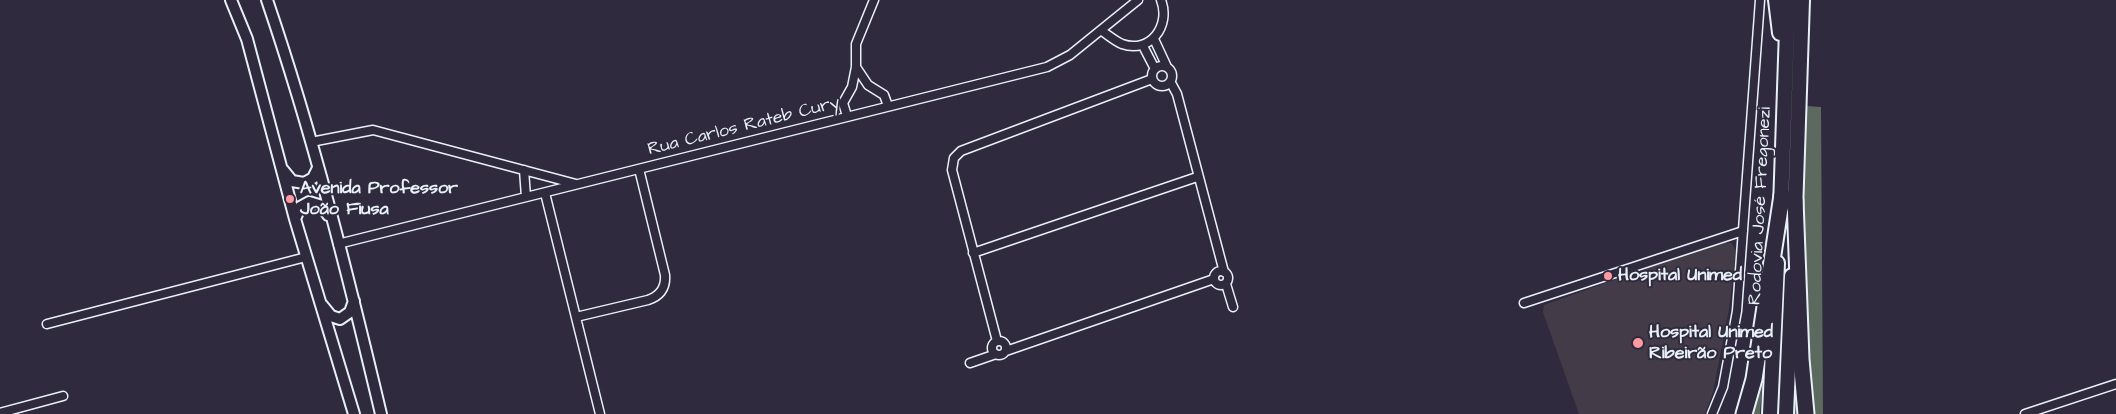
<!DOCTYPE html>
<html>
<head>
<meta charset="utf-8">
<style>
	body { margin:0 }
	canvas { display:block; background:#2f2a3d }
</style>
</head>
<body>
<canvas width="2116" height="414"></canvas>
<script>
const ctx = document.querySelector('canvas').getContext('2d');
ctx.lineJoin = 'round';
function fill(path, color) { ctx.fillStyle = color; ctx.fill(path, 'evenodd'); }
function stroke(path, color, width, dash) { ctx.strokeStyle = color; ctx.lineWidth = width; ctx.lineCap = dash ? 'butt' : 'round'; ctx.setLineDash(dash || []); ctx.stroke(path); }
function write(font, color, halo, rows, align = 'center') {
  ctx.font = font + ' "Architects Daughter",sans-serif'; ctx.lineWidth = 4; ctx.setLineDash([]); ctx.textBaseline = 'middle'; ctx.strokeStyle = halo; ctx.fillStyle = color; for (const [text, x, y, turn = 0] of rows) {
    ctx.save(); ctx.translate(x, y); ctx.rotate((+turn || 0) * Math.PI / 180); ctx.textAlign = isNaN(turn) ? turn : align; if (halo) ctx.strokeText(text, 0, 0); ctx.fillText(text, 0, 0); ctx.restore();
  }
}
const built = new Path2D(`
	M1721,242L1731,243L1736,250L1729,309L1713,392L1705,414H1579L1543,312L1544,305Z`);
const green = new Path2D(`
	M1807,106L1821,107L1823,414H1809L1802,198Z
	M1764,359L1760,414H1749Z
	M1797,388L1800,414H1793L1794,391Z`);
const minor = new Path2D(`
	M1102,31C1108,35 1115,41 1122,44C1150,54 1171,26 1161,0
	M1154,39L1167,67
	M1143,46L1155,69
	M1152 76a10 10 0 1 1 20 0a10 10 0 1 1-20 0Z
	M856,67L868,85L884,95L888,106
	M1171,83L1177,94L1224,272
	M847,116L843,103L852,87L856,67V44L874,0
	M311,142L373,130L576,184
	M524,170L526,197
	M545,193L600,414
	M338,244L1047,67L1070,55L1138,0
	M973,253L1197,177
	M1214 278a7 7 0 1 1 14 0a7 7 0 1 1-14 0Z
	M1226,284L1233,307
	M1524,303L1743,231
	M576,317L648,300C660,296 666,288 665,275L639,169
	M47,324L306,257
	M992 348a7 7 0 1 1 14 0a7 7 0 1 1-14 0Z
	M997,341L952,170L954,158L961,151L1152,79
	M1006,351L1214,279
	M970,363L996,354
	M0,413L63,396
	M1712,414L1723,387L1737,311L1760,0
	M2025,414L2116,384`);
const tertiary = new Path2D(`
	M231,0L247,39L295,219L354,414
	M267,0C313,135 348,275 381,414
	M283,170L292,181L304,183L313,178L318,168
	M295,219L300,207L309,202L322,206L328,215
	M322,305L331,316L340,319L350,312L354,301`);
const trunk = new Path2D(`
	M1776,0L1780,33
	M1781,207L1788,0
	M1795,212L1802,0
	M1770,414L1777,263
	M1786,414L1792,276`);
const motorway = new Path2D(`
	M1795,200L1801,359L1806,414
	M1744,414L1754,379L1782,195`);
const markers = [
	[290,199,5,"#ff9aa2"],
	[1608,276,5,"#ff9aa2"],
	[1638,343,6,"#ff9aa2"]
];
const streetNames = [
	["Rua Carlos Rateb Cury",744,127,-14],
	["Rodovia José Fregonezi",1761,206,-87]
];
const poiNames = [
	["Avenida Professor",300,189],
	["João Fiusa",300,210],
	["Hospital Unimed",1618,276],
	["Hospital Unimed",1649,333],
	["Ribeirão Preto",1649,354]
];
fill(built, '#433b48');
fill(green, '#5c695f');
stroke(minor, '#e8f1f8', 11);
stroke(tertiary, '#e8f1f8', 14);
stroke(trunk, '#e8f1f8', 18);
stroke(motorway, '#e8f1f8', 19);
stroke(minor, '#2f2a3d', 8);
stroke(tertiary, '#2f2a3d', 10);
stroke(trunk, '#2f2a3d', 14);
stroke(motorway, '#2f2a3d', 15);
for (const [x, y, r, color] of markers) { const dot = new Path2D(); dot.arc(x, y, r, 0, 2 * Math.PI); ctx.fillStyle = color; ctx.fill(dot); stroke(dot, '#2f2a3d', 2); }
write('18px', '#e8f1f8', '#2f2a3d', streetNames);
write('bold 18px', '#e8f1f8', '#2f2a3d', poiNames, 'left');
</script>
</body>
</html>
